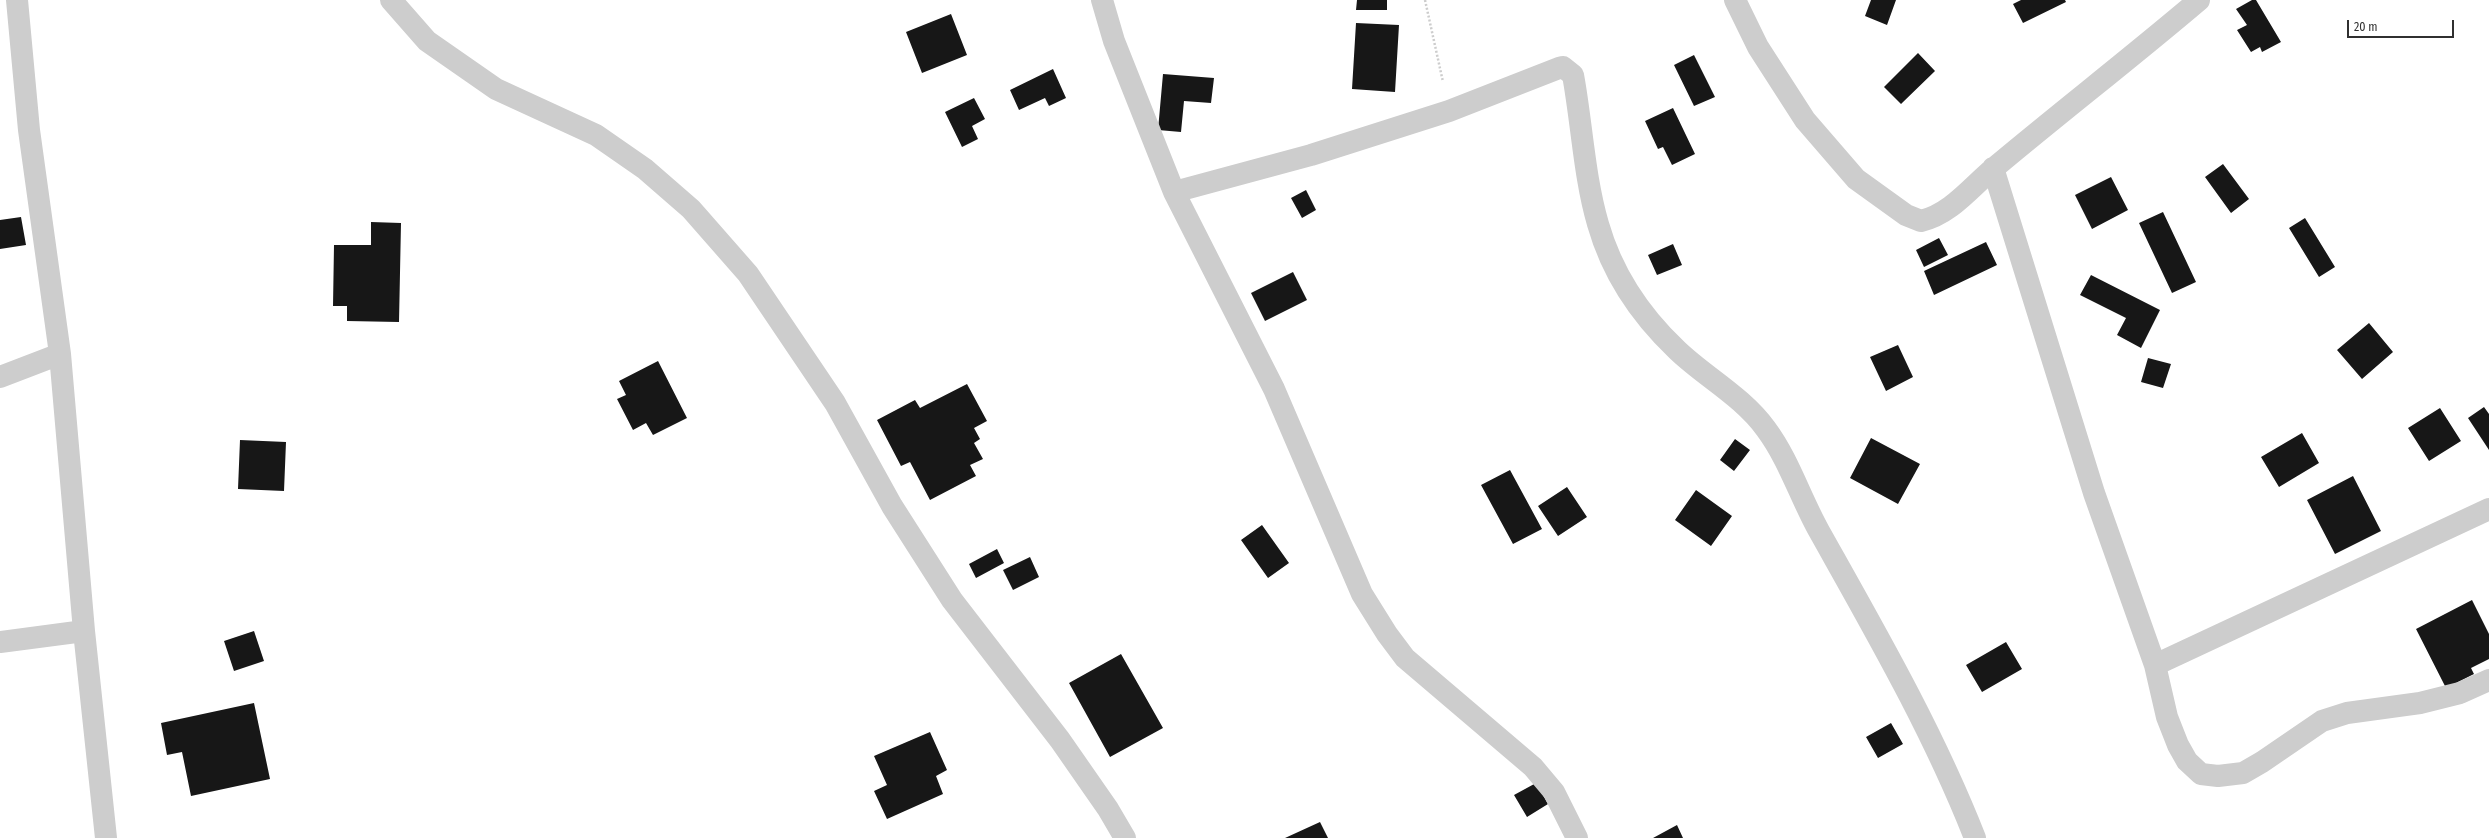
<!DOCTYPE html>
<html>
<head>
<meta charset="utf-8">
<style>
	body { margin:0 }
	#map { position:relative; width:2489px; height:838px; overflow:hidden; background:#fff; font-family:"Fira Sans Condensed",sans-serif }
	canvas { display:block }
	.scale { position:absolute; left:2347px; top:20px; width:107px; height:18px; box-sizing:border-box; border:2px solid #303030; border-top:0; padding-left:5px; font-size:12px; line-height:14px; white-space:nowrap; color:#303030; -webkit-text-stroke:3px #fff; paint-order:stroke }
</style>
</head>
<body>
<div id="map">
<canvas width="2489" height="838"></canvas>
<div class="scale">20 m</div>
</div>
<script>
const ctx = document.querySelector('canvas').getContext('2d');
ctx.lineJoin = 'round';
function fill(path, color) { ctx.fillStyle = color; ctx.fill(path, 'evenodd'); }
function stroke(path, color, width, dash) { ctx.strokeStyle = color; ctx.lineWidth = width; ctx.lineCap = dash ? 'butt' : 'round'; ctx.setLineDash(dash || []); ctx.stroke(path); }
const building = new Path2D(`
	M1357,0H1387V10H1356Z
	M1871,0H1896L1887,25L1865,16Z
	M2021,0H2065L2066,2L2023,23L2013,4Z
	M2252,0H2256L2281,42L2262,52L2260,47L2251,52L2237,30L2247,25L2236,9Z
	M951,14L967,55L922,73L906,32Z
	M1356,23L1399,25L1395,92L1352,89Z
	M1918,53L1935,71L1901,104L1884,87Z
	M1694,55L1715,97L1694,106L1674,65Z
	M1053,69L1066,98L1049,106L1045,98L1019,110L1010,90Z
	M1163,74L1214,78L1211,103L1184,101L1181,132L1158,130Z
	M974,98L985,119L972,126L978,139L962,147L945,112Z
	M1673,108L1695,154L1672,165L1663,147L1658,149L1645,121Z
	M2223,164L2249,199L2231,213L2205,177Z
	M2111,177L2128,210L2092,229L2075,195Z
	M1306,190L1316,210L1302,218L1291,198Z
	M2163,212L2196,282L2172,293L2139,223Z
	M21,217L26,245L0,249V220Z
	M2305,218L2335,267L2319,277L2289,228Z
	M371,222L401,223L399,322L347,321V306H333L334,245H371Z
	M1939,238L1948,255L1924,267L1916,250Z
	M1986,242L1997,265L1934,295L1924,271Z
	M1673,244L1682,265L1657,275L1648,255Z
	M1293,272L1307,300L1265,321L1251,293Z
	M2091,275L2160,310L2141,348L2117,335L2126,318L2080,295Z
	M2369,323L2393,352L2362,379L2337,350Z
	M1898,345L1913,377L1886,391L1870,357Z
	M2148,358L2171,364L2163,388L2141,382Z
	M658,361L687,418L653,435L646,423L633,430L617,399L626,395L619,381Z
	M967,384L987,421L974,428L980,439L974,443L983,459L970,465L976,476L930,500L910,462L901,466L877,420L915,400L920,408Z
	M2484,407L2489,414V450L2468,418Z
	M2440,408L2461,441L2429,461L2408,428Z
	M2302,433L2319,463L2279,487L2261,457Z
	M1871,438L1920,464L1898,504L1850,478Z
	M1735,439L1750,450L1734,471L1720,460Z
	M240,440L286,442L284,491L238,489Z
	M1510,470L1542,529L1513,544L1481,485Z
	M2353,476L2381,531L2335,554L2307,500Z
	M1567,487L1587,517L1558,536L1538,506Z
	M1696,490L1732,516L1711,546L1675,520Z
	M1262,525L1289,563L1268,578L1241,540Z
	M997,549L1004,563L976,578L969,564Z
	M1030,557L1039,577L1013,590L1003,570Z
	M2472,600L2489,634V659L2471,668L2474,674L2446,688L2416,629Z
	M254,631L264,661L234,671L224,641Z
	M2006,642L2022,669L1982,692L1966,665Z
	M1121,654L1163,728L1110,757L1069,683Z
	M254,703L270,779L191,796L182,752L167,755L161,723Z
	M1891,723L1903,744L1878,758L1866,737Z
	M930,732L947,770L936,776L943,794L887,819L874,791L887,785L874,756Z
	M1536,783L1548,804L1527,817L1514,795Z
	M1320,822L1328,838H1285Z
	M1677,825L1683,838H1653Z`);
const path = new Path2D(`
	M1425,0L1443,82`);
const minor = new Path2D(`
	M17,0L29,130L60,354L84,631L106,838
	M391,0L427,41L496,89L596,135L645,169L691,209L748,274L835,403L892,506L952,600L1060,740L1108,809L1125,838
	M1102,0L1114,41L1174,192L1274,389L1362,594L1387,634L1405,658L1533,767L1554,792L1577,838
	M1735,0L1758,47L1805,120L1856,179L1906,215L1921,221C1951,214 1971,187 1994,168C2062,111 2132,57 2199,0
	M1993,168L2094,493L2155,665L2167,717L2178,745L2187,761L2201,774L2218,776L2243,773L2262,762L2322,721L2347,713L2420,703L2460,693L2489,680
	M1174,192L1311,155L1449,111L1559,68L1563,67L1573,75C1582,124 1584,176 1598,224C1612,273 1640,315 1677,350C1705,377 1742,396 1766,429C1789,460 1800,497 1819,531C1875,631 1933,731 1975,838
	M0,377L60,354
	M0,642L84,631
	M2155,665L2489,509`);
fill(building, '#171717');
stroke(path, '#cdcdcd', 2.5, [2, 2]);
stroke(minor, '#cdcdcd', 22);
</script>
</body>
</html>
